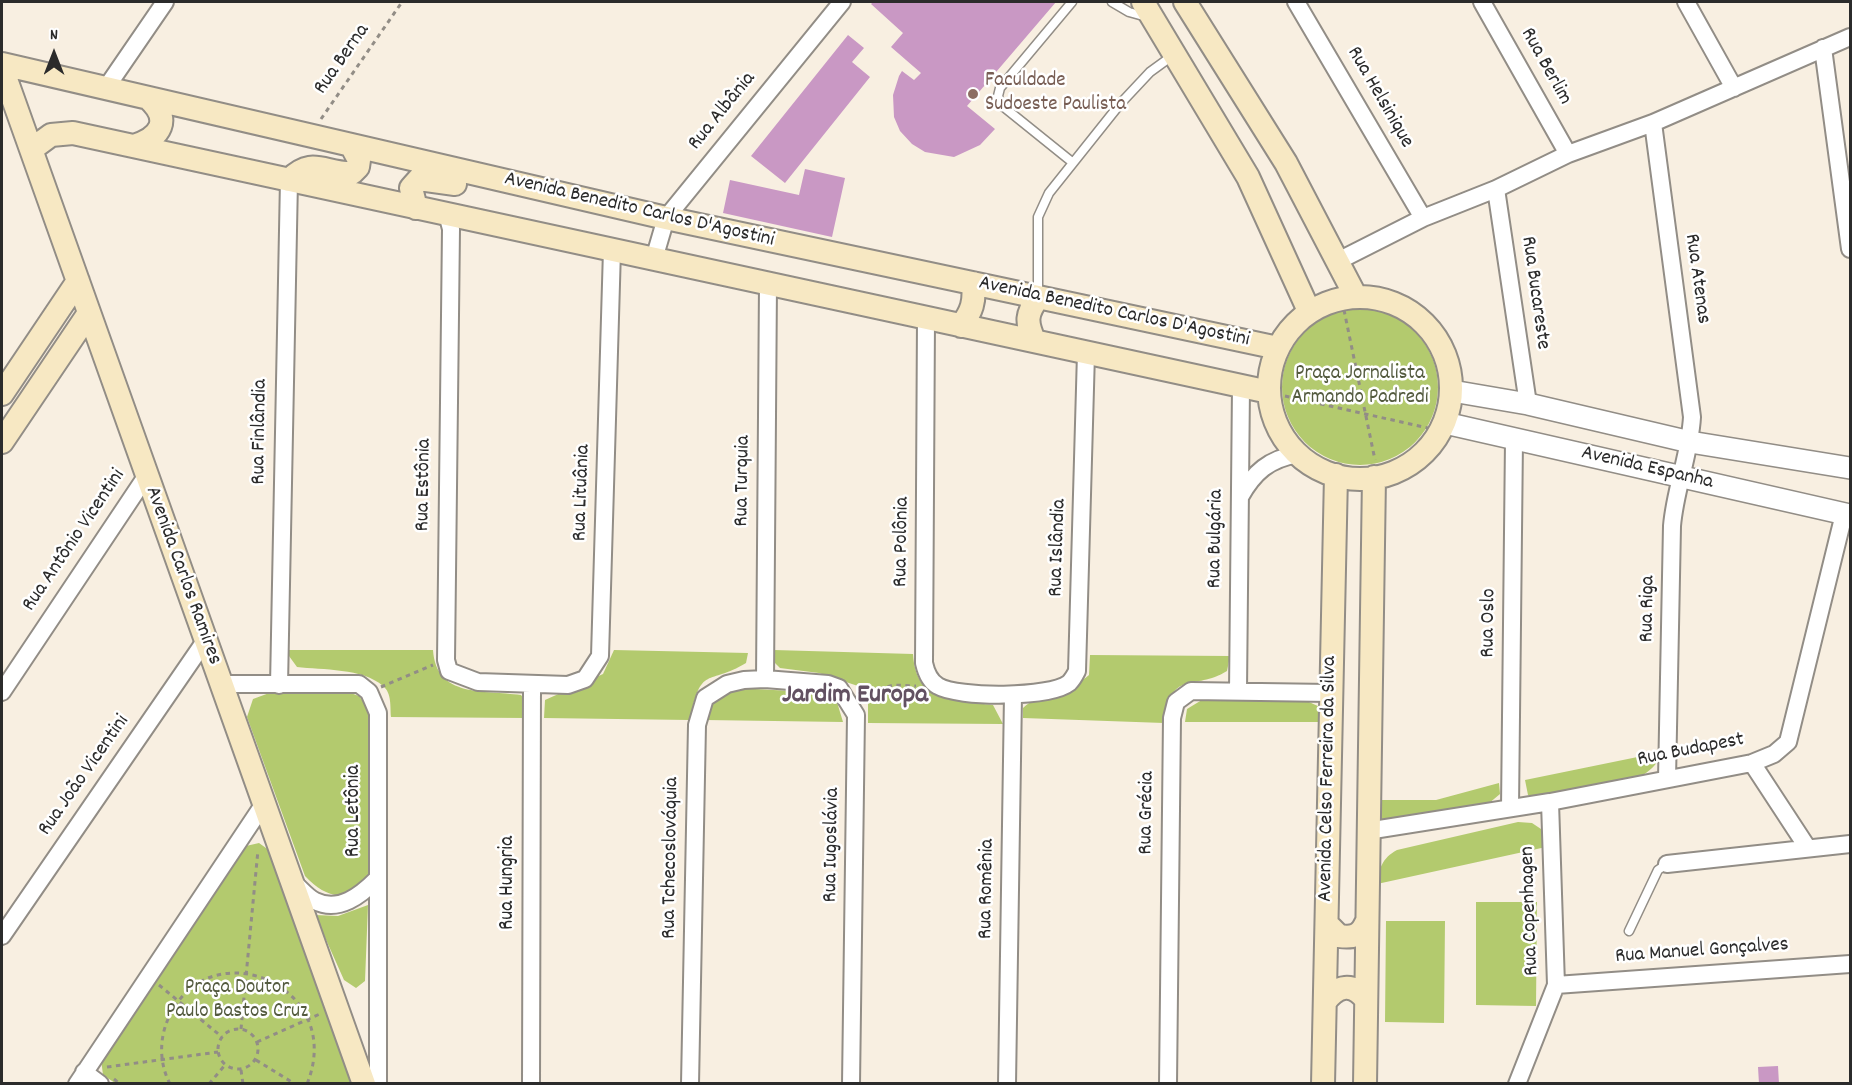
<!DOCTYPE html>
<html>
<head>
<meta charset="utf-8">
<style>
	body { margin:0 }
	#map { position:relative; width:1852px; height:1085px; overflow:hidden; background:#f8efe1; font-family:Dekko,sans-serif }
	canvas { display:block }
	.frame { position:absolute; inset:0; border:3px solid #2b2b2b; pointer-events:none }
	.north { position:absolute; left:24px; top:24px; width:60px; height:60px; -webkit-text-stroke:4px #fff; paint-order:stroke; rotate:0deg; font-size:16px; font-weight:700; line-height:24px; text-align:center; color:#2b2b2b }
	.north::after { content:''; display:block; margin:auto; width:21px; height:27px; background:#2b2b2b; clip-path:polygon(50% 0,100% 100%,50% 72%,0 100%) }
</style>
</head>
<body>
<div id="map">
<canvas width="1852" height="1085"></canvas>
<div class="frame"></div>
<div class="north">N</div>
</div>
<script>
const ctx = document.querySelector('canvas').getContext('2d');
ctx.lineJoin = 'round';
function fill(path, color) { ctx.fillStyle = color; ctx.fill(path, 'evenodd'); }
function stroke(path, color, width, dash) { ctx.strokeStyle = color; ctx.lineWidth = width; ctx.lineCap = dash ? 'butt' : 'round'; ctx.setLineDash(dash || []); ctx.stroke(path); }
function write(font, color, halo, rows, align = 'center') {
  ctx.font = font + ' Dekko,sans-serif'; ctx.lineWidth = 5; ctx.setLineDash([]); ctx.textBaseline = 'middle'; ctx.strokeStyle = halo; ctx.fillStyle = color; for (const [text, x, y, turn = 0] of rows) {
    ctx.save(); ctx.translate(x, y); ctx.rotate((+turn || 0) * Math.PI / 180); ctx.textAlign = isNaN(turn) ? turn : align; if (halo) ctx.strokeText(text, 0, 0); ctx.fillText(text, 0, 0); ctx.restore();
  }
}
const green = new Path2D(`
	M1282 387a78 78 0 1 1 156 0a78 78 0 1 1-156 0Z
	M289,650H433C436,698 484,690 521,695L525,700V718L391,717C390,707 392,693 383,686C363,668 322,670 297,667L289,656Z
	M614,650L748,653L746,663C708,686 701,664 690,720L544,718L545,700L603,674Z
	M774,650L913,654C916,704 954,700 993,705L1003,724L868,723V703L861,687L819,673L780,668L775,663Z
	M1090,655L1230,656L1227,671C1193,692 1172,667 1164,723L1023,718V708C1041,691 1070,692 1089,675Z
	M737,688L828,693L837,702L843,722L705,720L713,703Z
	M342,690L359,696L370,710L368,877C347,904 326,898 305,876L247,717L253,699L272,692Z
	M1210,695L1300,698L1320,707L1322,722H1185L1187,709Z
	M1662,752C1651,791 1573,793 1539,799L1528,795L1525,780Z
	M1499,783L1500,794L1482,809L1395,826L1381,820L1382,800H1436Z
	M1518,822L1532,823L1544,831L1546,847L1377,884C1379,869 1382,858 1397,850Z
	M259,843L273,853L352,1083H115L103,1075L101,1059L246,846Z
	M1476,902H1537L1536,1006L1476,1005Z
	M368,905L365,981L356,988L344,980L315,915L338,916Z
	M1386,921H1445L1444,1023L1385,1022Z`);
const building = new Path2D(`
	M873,2H1056L967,106L995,129L980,145L954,157L925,152L912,144L900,131L894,117L893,95L899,76L902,71L914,80L921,73L891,47L903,33L871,4Z
	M848,35L864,48L852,62L870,77L785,183L751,156Z
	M805,169L845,178L832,237L723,213L730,180L799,195Z
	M1778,1066L1779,1084H1759L1758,1067Z`);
const path = new Path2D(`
	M321,119L402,2
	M1344,310L1375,460
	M1285,396L1428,428
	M381,687L433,665
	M864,697L866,693L893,685L916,686
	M159,985L222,1037
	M218 1049a20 20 0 1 1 40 0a20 20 0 1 1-40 0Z
	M241,1029L258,850
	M257,1042L322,1013
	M256,1060L295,1084
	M107,1067L218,1052
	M241,1070L243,1084
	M114,1079L120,1084
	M170,1084C159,1063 159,1038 169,1017C210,928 347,986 307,1084
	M209,1084L225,1065`);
const service = new Path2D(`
	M1112,2L1129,12L1147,17
	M1072,162L1000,104L998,96L1000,88L1072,2
	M1038,295V217L1049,193L1120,104L1150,72L1172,56
	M1629,931L1658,870L1667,864`);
const minor = new Path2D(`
	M1296,2L1423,218
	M1482,2L1568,154
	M1686,2L1734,88
	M1823,48L1850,249
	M106,88L165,2
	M1653,123L1692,417C1690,454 1675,489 1672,526L1667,779
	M1496,189L1528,404
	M447,214L451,229L446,660L449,671L478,682L568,685L585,679L600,656L612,250
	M654,259L666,218L842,2
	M1338,261L1423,218L1496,189L1568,154L1653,123L1850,37
	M926,319L924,663C926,672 929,681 938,686C958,698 1050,698 1069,683C1072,680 1075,675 1077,671L1086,353
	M1240,497C1254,472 1269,459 1298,454
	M765,679L768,284
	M221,684H359L369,692L378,713V1084
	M279,685L289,180
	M1238,691L1241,387
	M2,692L147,475
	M1752,763L1807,847
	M1510,808L1514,440
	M1367,831L1550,802L1752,763L1774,754L1788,742L1844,514
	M1667,864L1850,844
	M293,882C300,888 307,897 315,901C339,913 361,895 377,879
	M2,936L205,641
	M1556,985L1850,964
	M84,1072L100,1084
	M77,1084L265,802
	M531,1084L532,684
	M690,1084L697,725L705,698L727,684L744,680L765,679L828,684L839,688L856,715L851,1084
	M1007,1084L1013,695
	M1168,1084L1172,718L1176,702L1191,691L1330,693
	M1517,1084L1556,985L1550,802`);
const tertiary = new Path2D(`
	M1452,391L1528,404L1690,442L1850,468
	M1445,423L1850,515`);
const secondary = new Path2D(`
	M1143,2L1248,177L1309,311
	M1185,2L1286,163L1356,297
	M2,64L666,218L1278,348
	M2,68L364,1084
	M134,146C161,137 172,120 148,98
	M32,149L51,135L73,133L1269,392
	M289,180C313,156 324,174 352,173L358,167L359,160L351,145
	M416,208L411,188L419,179L455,184
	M1269 388a91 91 0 1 1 182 0a91 91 0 1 1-182 0Z
	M961,326C972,311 975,302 973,283
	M1034,340C1026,322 1026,314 1038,298
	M2,394L78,281
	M2,442L89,313
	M1327,924L1339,936C1353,938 1360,936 1366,923
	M1325,1002C1337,985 1353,982 1366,1000
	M1323,1084L1336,475
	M1365,1084L1374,477`);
const markers = [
	[973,94,6,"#8d6e63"]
];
const streetNames = [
	["Rua Berna",343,60,-55],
	["Rua Berlim",1545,67,61],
	["Rua Helsinique",1379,98,60],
	["Rua Albânia",723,112,-51],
	["Avenida Benedito Carlos D'Agostini",639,211,13],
	["Rua Atenas",1696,279,82],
	["Rua Bucareste",1534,293,82],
	["Avenida Benedito Carlos D'Agostini",1114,313,12],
	["Rua Finlândia",261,432,-89],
	["Avenida Espanha",1647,469,13],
	["Rua Turquia",744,481,-89],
	["Rua Estônia",425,485,-89],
	["Rua Lituânia",583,493,-88],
	["Rua Bulgária",1217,539,-89],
	["Rua Antônio Vicentini",75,541,-56],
	["Rua Polônia",903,542,-89],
	["Rua Islândia",1059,548,-88],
	["Avenida Carlos Ramires",182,576,70],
	["Rua Riga",1649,609,-89],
	["Rua Oslo",1490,623,-89],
	["Rua Budapest",1691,751,-11],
	["Rua João Vicentini",85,776,-55],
	["Avenida Celso Ferreira da Silva",1329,779,-89],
	["Rua Letônia",355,811,-90],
	["Rua Grécia",1148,813,-89],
	["Rua Iugoslávia",833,845,-89],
	["Rua Tchecoslováquia",672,858,-89],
	["Rua Hungria",509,883,-90],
	["Rua Romênia",988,889,-89],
	["Rua Copenhagen",1531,911,-92],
	["Rua Manuel Gonçalves",1702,952,-4]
];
const educationNames = [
	["Faculdade",985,82],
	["Sudoeste Paulista",985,106]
];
const parkNames = [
	["Praça Jornalista",1360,375],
	["Armando Padredi",1360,399],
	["Praça Doutor",237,989],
	["Paulo Bastos Cruz",237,1013]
];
const districtNames = [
	["Jardim Europa",855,697]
];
fill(green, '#b3ca6e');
fill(building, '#c998c4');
stroke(service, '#928d86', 11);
stroke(minor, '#928d86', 20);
stroke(tertiary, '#928d86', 24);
stroke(secondary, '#928d86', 26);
stroke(path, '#928d86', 3, [4.5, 4.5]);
stroke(service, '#fff', 8);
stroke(minor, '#fff', 16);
stroke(tertiary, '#fff', 21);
stroke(secondary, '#f7e8c3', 22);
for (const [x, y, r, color] of markers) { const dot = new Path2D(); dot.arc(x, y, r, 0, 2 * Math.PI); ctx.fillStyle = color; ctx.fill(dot); stroke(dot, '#fff', 2); }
write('21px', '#2b2b2b', '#fff', streetNames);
write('21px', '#785e54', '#fff', educationNames, 'left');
write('21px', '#545b3f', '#fff', parkNames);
write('bold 27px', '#625161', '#fff', districtNames);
</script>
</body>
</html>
